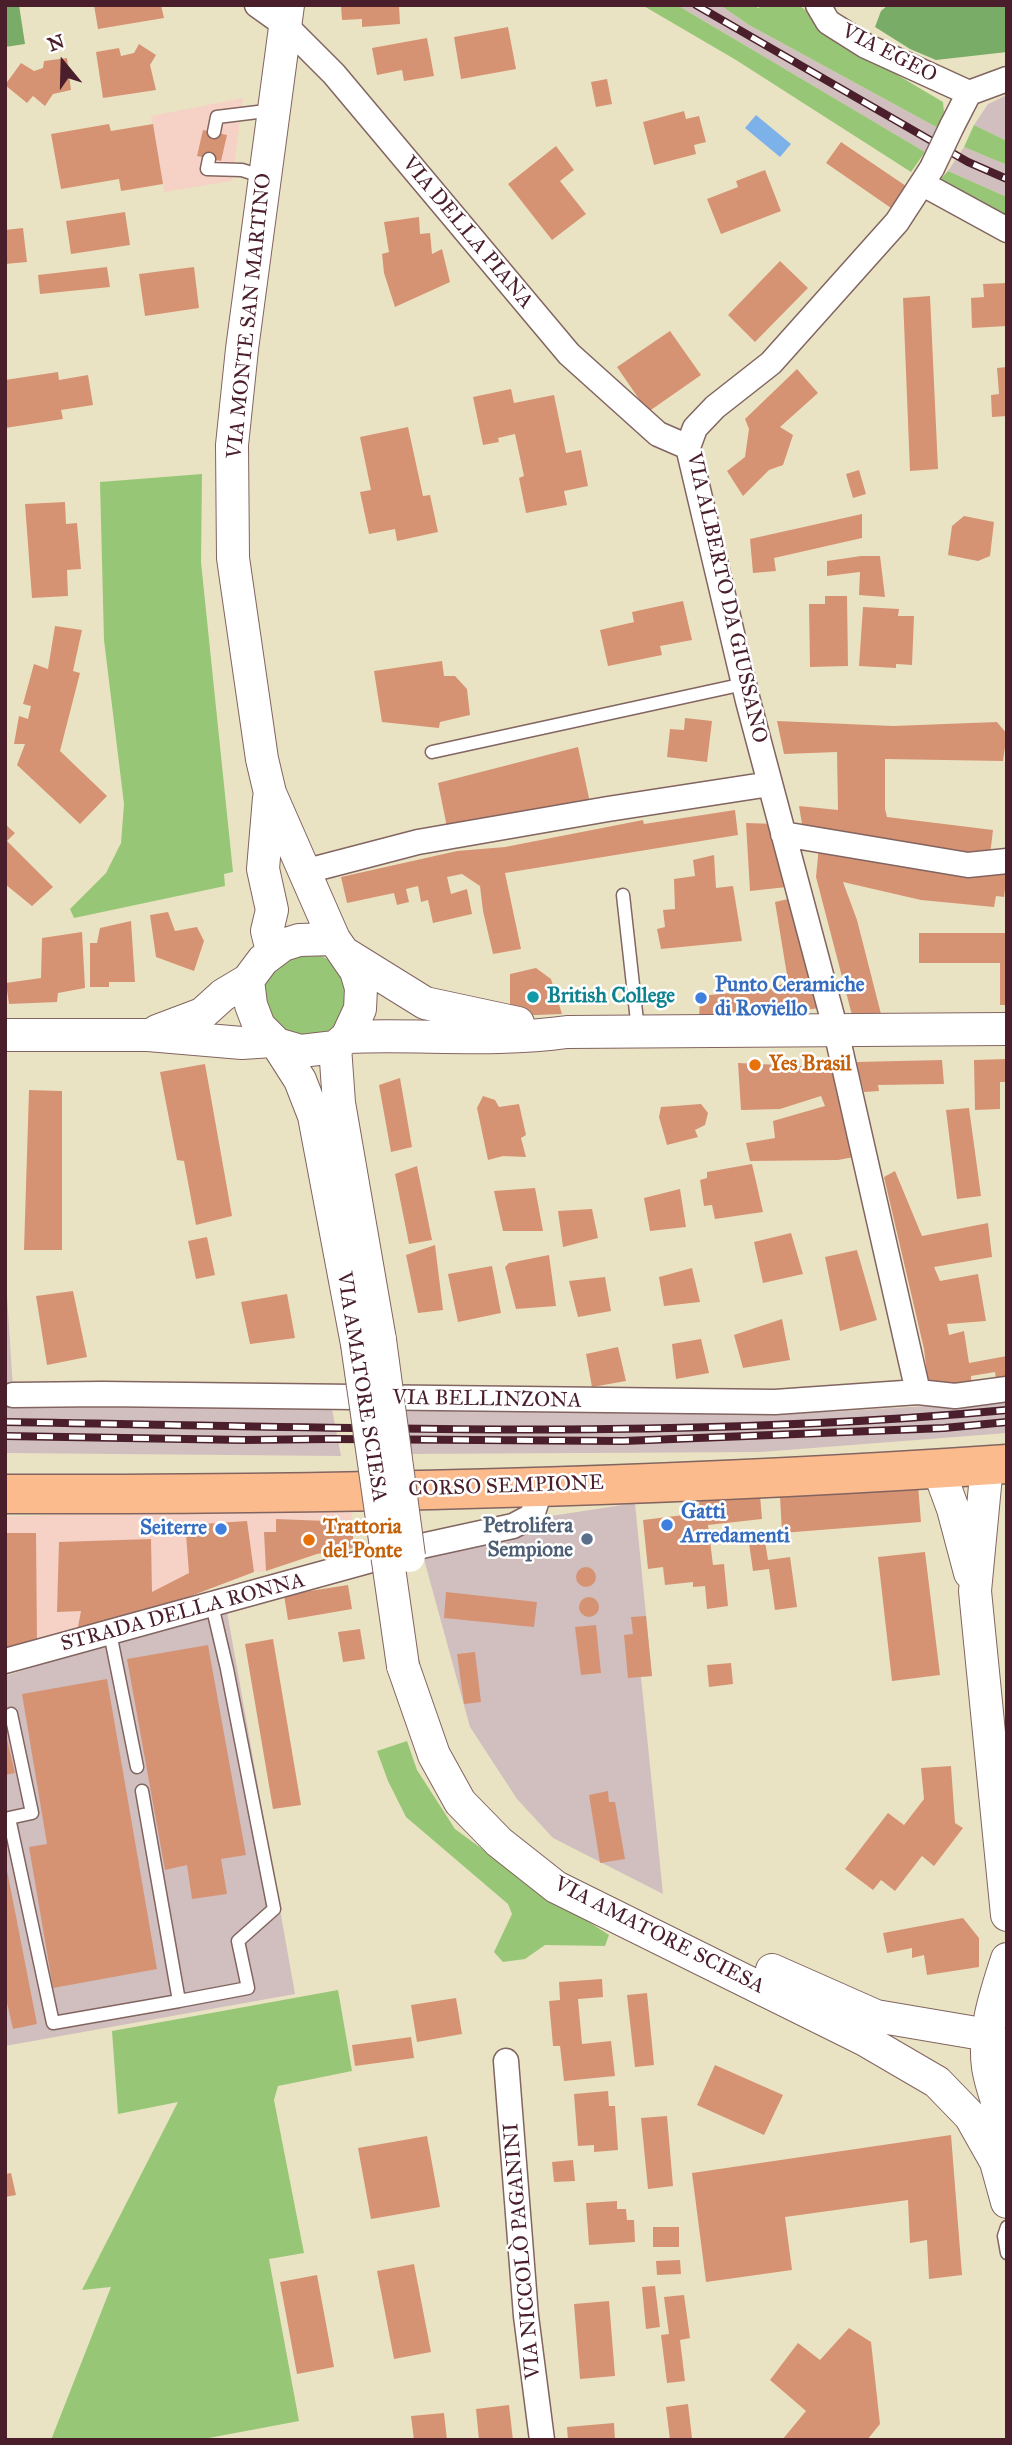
<!DOCTYPE html>
<html>
<head>
<meta charset="utf-8">
<style>
	body { margin:0 }
	#map { position:relative; width:1012px; height:2445px; overflow:hidden; background:#eae3c3; font-family:"IM FELL Great Primer",serif }
	canvas { display:block }
	.frame { position:absolute; inset:0; border:7px solid #4a1f2b; pointer-events:none }
	.north { position:absolute; left:28px; top:28px; width:70px; height:70px; -webkit-text-stroke:5px #fff; paint-order:stroke; rotate:341deg; font-size:19px; font-weight:700; line-height:28px; text-align:center; color:#4a1f2b }
	.north::after { content:''; display:block; margin:auto; width:24px; height:32px; background:#4a1f2b; clip-path:polygon(50% 0,100% 100%,50% 72%,0 100%) }
</style>
</head>
<body>
<div id="map">
<canvas width="1012" height="2445"></canvas>
<div class="frame"></div>
<div class="north">N</div>
</div>
<script>
const ctx = document.querySelector('canvas').getContext('2d');
ctx.lineJoin = 'round';
function fill(path, color) { ctx.fillStyle = color; ctx.fill(path, 'evenodd'); }
function stroke(path, color, width, dash) { ctx.strokeStyle = color; ctx.lineWidth = width; ctx.lineCap = dash ? 'butt' : 'round'; ctx.setLineDash(dash || []); ctx.stroke(path); }
function write(font, color, halo, rows, align = 'center') {
  ctx.font = font + ' "IM FELL Great Primer",serif'; ctx.lineWidth = 5; ctx.setLineDash([]); ctx.textBaseline = 'middle'; ctx.strokeStyle = halo; ctx.fillStyle = color; for (const [text, x, y, turn = 0] of rows) {
    ctx.save(); ctx.translate(x, y); ctx.rotate((+turn || 0) * Math.PI / 180); ctx.textAlign = isNaN(turn) ? turn : align; if (halo) ctx.strokeText(text, 0, 0); ctx.fillText(text, 0, 0); ctx.restore();
  }
}
const built = new Path2D(`
	M243,98L232,181L164,192L151,116Z
	M351,1502L353,1548L317,1554L266,1571L254,1572L154,1610L5,1651V1517Z`);
const industrial = new Path2D(`
	M677,5H720L749,25L938,128L925,152Z
	M1007,95V141L974,125L988,104Z
	M964,147L1007,165V197L948,171Z
	M5,1295H7L14,1406L332,1409L341,1456L5,1453Z
	M1007,1401V1433L761,1452L406,1454L397,1406L720,1413L829,1412Z
	M635,1503L652,1676L641,1677L663,1894L553,1838L517,1799L470,1727L422,1552L539,1526L551,1516Z
	M226,1606L295,1994L5,2046V1676Z`);
const green = new Path2D(`
	M642,5H677L925,152L911,172L736,60Z
	M720,5H754L758,8L764,5H799L852,48L943,102L944,112L938,128L749,25Z
	M974,125L1007,141V165L964,147Z
	M948,171L1007,197V221L937,183Z
	M202,474L201,562L233,872L224,874L225,886L74,918L70,909L106,873L121,843L124,804L104,640L100,482Z
	M264 995a42 42 0 1 1 84 0a42 42 0 1 1-84 0Z
	M407,1741L417,1770L455,1829L519,1876L609,1935L605,1946L545,1945L525,1959L503,1962L494,1952L512,1914L508,1904L406,1817L388,1781L377,1751Z
	M338,1990L352,2071L278,2086L274,2100L304,2253L269,2259L299,2421L198,2440H51L111,2287L82,2290L178,2102L118,2114L112,2031Z`);
const forest = new Path2D(`
	M5,5H19L25,44L5,47Z
	M888,5H1007V52L936,60L910,49L875,27L881,11Z`);
const water = new Path2D(`
	M756,115L791,144L780,157L745,128Z`);
const building = new Path2D(`
	M94,5H161L164,18L98,29Z
	M341,5H399L400,24L362,27V19L342,20Z
	M508,27L516,69L461,79L454,37Z
	M427,38L434,76L404,81L402,70L377,75L372,48Z
	M139,44L156,55L150,65L156,90L103,98L96,52L119,48L121,56L134,53Z
	M67,58L71,90L53,94L45,106L33,96L27,103L5,85L21,63L34,71L43,68L44,61Z
	M607,79L612,104L596,107L591,82Z
	M684,111L686,119L699,116L706,142L694,145L696,154L654,165L643,122Z
	M109,124L111,131L153,124L163,184L121,191L119,179L61,189L51,134Z
	M203,130L227,135L221,161L197,156Z
	M841,142L906,186L891,208L826,163Z
	M556,146L574,170L560,181L586,214L552,240L508,184Z
	M765,170L781,211L721,234L707,199L738,187L736,181Z
	M125,212L130,245L71,254L66,221Z
	M419,217L420,234L430,233L432,254L442,249L450,282L395,307L384,273L382,254L389,252L384,222Z
	M23,228L27,262L5,264V230Z
	M780,261L808,288L755,342L728,315Z
	M107,267L110,287L40,294L38,275Z
	M194,267L199,308L145,316L139,274Z
	M1007,283V326L972,328L971,298L984,297L983,284Z
	M930,296L938,469L910,471L903,298Z
	M670,331L701,375L648,412L617,367Z
	M1007,367V416L992,417L991,395L999,394L997,368Z
	M797,369L818,393L780,427L793,435L783,465L769,470L743,496L727,471L745,457L749,429L745,419Z
	M58,372L59,380L88,375L93,405L61,410L63,419L5,428V380Z
	M511,389L514,403L554,395L566,453L581,450L588,486L564,491L567,505L526,513L519,478L524,476L515,434L498,438L499,442L483,445L473,397Z
	M408,427L423,496L430,495L438,532L397,541L395,529L369,534L360,492L371,490L360,437Z
	M859,470L866,494L853,498L846,474Z
	M65,502L66,524L77,523L81,569L67,570L68,596L32,598L25,504Z
	M862,514V538L774,558L776,571L753,573L750,539Z
	M964,516L994,522L990,556L978,561L948,555L952,526Z
	M861,556H880L885,597L859,595L860,572L827,576V561Z
	M825,596H847L848,666L810,667L809,604H825Z
	M683,601L692,640L660,646L662,655L608,666L600,630L634,622L632,612Z
	M863,607L899,609L898,616H914L912,665L896,664V668L859,666Z
	M55,626L82,630L73,671L80,673L60,751L107,796L80,824L17,765L25,744H14L19,716L28,719L31,706L23,704L34,664L48,669Z
	M442,661L444,676H455L467,689L470,715L440,722L439,728L382,722L374,671Z
	M685,718L712,721L707,762L667,757L670,729L684,730Z
	M777,721L893,726L997,722L1007,734L1003,761L885,759V809L887,817L993,830L989,864L803,830L799,806L838,810L837,752L784,754Z
	M578,747L592,812L449,837L438,783Z
	M735,810L738,835L505,873L521,949L493,954L483,911L480,886L462,874L447,877L451,894L467,889L472,914L433,923L428,900L421,902L418,886L406,889L409,902L397,905L394,893L347,903L341,877L457,851L505,847L643,820L644,824Z
	M746,823L777,824L787,887L750,891Z
	M5,824L15,833L7,841L53,887L32,906L5,884Z
	M819,846L1007,871L1004,897L996,896L994,907L921,900L843,882L857,920L882,1018L853,1019L816,877Z
	M714,855L716,888L733,886L742,941L661,949L657,929L665,927L663,910L675,909L674,879L695,876L693,860Z
	M797,897L820,1008L782,1013L779,1019L699,1021L700,996L771,989L788,981L775,902Z
	M168,912L175,931L197,927L204,941L194,971L156,957L150,915Z
	M131,921L135,982H109V987H90V943H97L100,928Z
	M82,932L85,988L58,993L57,1002L9,1004L6,983L41,978L42,938Z
	M919,933H1007V1005H1000V963H919Z
	M536,968L551,979L562,1014L510,1016V974Z
	M1007,1059V1082H1000V1109L975,1110L974,1060Z
	M942,1060L944,1084L878,1085L879,1091L864,1092L856,1062Z
	M738,1063L843,1068L865,1155L838,1160L750,1161L746,1143L775,1138L773,1121L825,1106L821,1096L780,1109L741,1110Z
	M205,1064L232,1216L196,1225L184,1161L177,1160L160,1072Z
	M400,1078L412,1147L391,1152L379,1085Z
	M29,1090L62,1091V1250H24Z
	M483,1096L495,1100L499,1107L519,1104L526,1135L521,1138L526,1157L503,1156L488,1160L477,1108Z
	M701,1104L708,1113L705,1125L695,1130L698,1137L667,1145L659,1117L661,1107Z
	M969,1108L981,1196L957,1199L946,1110Z
	M752,1164L763,1212L715,1219L712,1205L704,1206L700,1180L707,1178V1172Z
	M417,1166L432,1240L409,1244L395,1174Z
	M895,1171L922,1236L988,1223L992,1257L934,1267L940,1281L978,1274L986,1321L947,1324L949,1335L964,1331L969,1363L1007,1356V1378L996,1380L995,1372L971,1376L972,1388L929,1390L924,1349L884,1177Z
	M535,1188L543,1231H503L494,1191Z
	M680,1189L686,1227L650,1231L644,1198Z
	M592,1209L598,1238L563,1247L558,1211Z
	M791,1233L803,1274L763,1283L754,1242Z
	M207,1237L215,1275L196,1279L188,1241Z
	M435,1245L443,1310L418,1313L406,1255Z
	M857,1250L877,1320L840,1331L825,1257Z
	M549,1255L556,1306L516,1309L505,1267L509,1263Z
	M492,1266L501,1313L458,1322L448,1274Z
	M692,1268L700,1302L664,1306L659,1277Z
	M605,1277L611,1311L578,1317L569,1281Z
	M73,1291L87,1357L47,1365L36,1296Z
	M287,1294L295,1338L250,1344L241,1302Z
	M782,1319L790,1360L743,1368L734,1335Z
	M701,1339L709,1373L676,1379L672,1344Z
	M618,1347L626,1381L592,1387L586,1354Z
	M918,1485L921,1522L782,1533L780,1496Z
	M760,1495L762,1519L708,1525L713,1565L724,1564L728,1606L707,1609L705,1586L693,1587V1582L665,1585L663,1567L648,1569L643,1520L700,1513L699,1501Z
	M276,1519L353,1522V1548L317,1554L266,1571L264,1532H276Z
	M247,1521L254,1572L154,1610L77,1632L81,1611L57,1612L59,1542L151,1539L152,1592L189,1573L186,1534L202,1533V1524Z
	M5,1533H36L37,1642L5,1651Z
	M765,1541L768,1560L790,1557L797,1607L775,1610L769,1569L753,1571L749,1543Z
	M925,1552L940,1675L892,1681L878,1557Z
	M576 1577a10 10 0 1 1 20 0a10 10 0 1 1-20 0Z
	M348,1585L352,1609L288,1620L284,1595Z
	M446,1592L537,1602L534,1627L444,1618Z
	M579 1607a10 10 0 1 1 20 0a10 10 0 1 1-20 0Z
	M646,1616L652,1676L628,1678L624,1635L633,1634L631,1617Z
	M596,1625L601,1673L581,1675L575,1627Z
	M360,1629L365,1659L343,1662L338,1632Z
	M273,1639L301,1805L273,1809L245,1644Z
	M208,1645L246,1855L221,1859L227,1894L192,1899L187,1865L165,1870L127,1659Z
	M475,1652L481,1702L464,1704L457,1654Z
	M731,1663L733,1684L709,1687L707,1665Z
	M107,1679L157,1969L53,1988L29,1847L47,1844L22,1694Z
	M5,1731L15,1773L5,1775Z
	M951,1766L955,1823L963,1828L934,1866L922,1856L895,1891L881,1880L873,1890L845,1869L888,1813L904,1825L924,1799L921,1768Z
	M608,1791L609,1802H615L625,1859L600,1863L589,1795Z
	M5,1860L37,2024L13,2029L5,1994Z
	M963,1918L979,1938V1967L927,1975L924,1955L912,1958V1948L887,1953L883,1933Z
	M602,1979L603,1997L578,1999L582,2044L611,2041L615,2076L564,2081L560,2046H553L549,2001L560,2000L559,1982Z
	M647,1993L654,2065L635,2067L627,1995Z
	M456,1998L462,2034L417,2042L411,2005Z
	M411,2037L414,2058L355,2066L352,2045Z
	M715,2065L783,2095L764,2135L697,2105Z
	M608,2091L609,2106H615L618,2150L594,2152V2145L578,2146L574,2094Z
	M667,2116L673,2186L648,2189L641,2118Z
	M951,2135L962,2275L929,2279L927,2240L910,2243L908,2200L785,2217L792,2270L706,2282L692,2173Z
	M427,2136L440,2207L371,2219L358,2148Z
	M573,2160L575,2181L554,2182L552,2162Z
	M11,2173L16,2195L5,2197V2174Z
	M617,2201V2209H626L627,2220H634L635,2242L589,2245L586,2203Z
	M653,2227H679V2247H653Z
	M680,2260L681,2274L657,2275L656,2261Z
	M414,2264L431,2352L394,2359L377,2271Z
	M317,2275L334,2367L297,2374L280,2282Z
	M655,2286L660,2327L646,2329L642,2287Z
	M684,2295L690,2338L680,2340L685,2381L667,2383L661,2335L669,2334L664,2297Z
	M609,2301L615,2376L580,2379L574,2304Z
	M849,2328L871,2342L880,2424L867,2440H782L806,2411L770,2380L798,2343L820,2360Z
	M688,2404L692,2438L670,2440L666,2407Z
	M509,2405L513,2440H479L476,2409Z
	M444,2413L447,2440H414L411,2416Z
	M614,2423L615,2440H568L567,2427Z`);
const service = new Path2D(`
	M214,132L217,117L274,110
	M209,159L207,169L242,170L264,177
	M432,752L744,684
	M623,895L638,1030
	M110,1633L137,1767
	M11,1714L32,1813L9,1818L53,2023L179,2001
	M142,1791L179,2001L248,1988L238,1941L274,1909L227,1669L212,1605
	M1007,2227L1004,2236L1007,2253`);
const minor = new Path2D(`
	M257,5L285,25L334,74L569,354L658,434L688,447
	M818,5L828,22L866,46L969,93
	M952,126L969,93L1007,79
	M923,184L1007,230
	M783,834L968,865L1007,861
	M303,872L418,842L608,809L770,784
	M918,1392L836,1031L748,701L688,447L695,428L715,407L771,363L897,222L932,168
	M13,1395L102,1394L775,1402L918,1392L955,1396L1007,1389
	M5,1661L426,1545L513,1526L532,1516L541,1487
	M506,2061L526,2316L542,2440`);
const tertiary = new Path2D(`
	M269,798L263,869L272,910L267,931L272,951
	M346,954L425,1003L518,1023
	M248,980L251,1005L259,1026L277,1044L301,1051L335,1047L347,1037L360,1009L361,988L356,971L334,939L270,793L262,759L233,558L232,445L242,349L288,5
	M157,1031L202,1014L223,995L248,980L263,960L283,945L299,940L334,939
	M5,1035H148L242,1043L272,1041
	M347,1037C420,1034 495,1042 567,1032L1007,1029
	M277,1044L300,1080L314,1116L357,1344
	M335,1047L339,1103L380,1340
	M987,1465L975,1591L1007,1915
	M938,1468L953,1509L970,1573
	M403,1666L434,1755L460,1802L499,1842L556,1887L865,2040L937,2082L970,2116L996,2162L1007,2202
	M1007,1959C996,1993 983,2031 988,2067C991,2088 1001,2111 1007,2131
	M772,1970L876,2016L988,2035L1003,2049L1007,2062`);
const primary = new Path2D(`
	M5,1494C339,1495 674,1487 1007,1464`);
const rail = new Path2D(`
	M696,5L968,162L1007,179
	M5,1422C338,1427 675,1441 1007,1410
	M5,1436L244,1440L330,1439L624,1441L944,1428L1007,1422`);
const minorBridge = new Path2D(`
	M932,168L952,126`);
const tertiaryBridge = new Path2D(`
	M380,1340L409,1556
	M357,1344L403,1666`);
const markers = [
	[533,997,7,"#0f9aa8"],
	[701,998,7,"#3f7fe0"],
	[755,1065,7,"#e8710a"],
	[667,1525,7,"#3f7fe0"],
	[221,1529,7,"#3f7fe0"],
	[587,1539,7,"#5c6f8a"],
	[309,1540,7,"#e8710a"]
];
const streetNames = [
	["VIA EGEO",889,54,27],
	["VIA DELLA PIANA",467,233,50],
	["VIA MONTE SAN MARTINO",250,316,-84],
	["VIA ALBERTO DA GIUSSANO",726,598,77],
	["VIA AMATORE SCIESA",361,1387,81],
	["VIA BELLINZONA",487,1400,1],
	["CORSO SEMPIONE",506,1487,-2],
	["STRADA DELLA RONNA",183,1613,-15],
	["VIA AMATORE SCIESA",659,1936,27],
	["VIA NICCOLÒ PAGANINI",523,2251,-95]
];
const shopNames = [
	["Punto Ceramiche",715,986],
	["di Roviello",715,1010],
	["Gatti",681,1513],
	["Arredamenti",681,1537],
	["Seiterre",207,1529,"right"]
];
const cultureNames = [
	["British College",547,997]
];
const foodNames = [
	["Yes Brasil",769,1065],
	["Trattoria",323,1528],
	["del Ponte",323,1552]
];
const serviceNames = [
	["Petrolifera",573,1527],
	["Sempione",573,1551]
];
fill(built, '#f6d1c5');
fill(industrial, '#d1bfbf');
fill(green, '#97c776');
fill(forest, '#79ac67');
fill(water, '#7db1ea');
fill(building, '#d69373');
stroke(service, '#826460', 15);
stroke(minor, '#826460', 27);
stroke(tertiary, '#826460', 34);
stroke(primary, '#826460', 41);
stroke(service, '#fff', 12);
stroke(minor, '#fff', 24);
stroke(tertiary, '#fff', 32);
stroke(primary, '#fbbb8d', 38);
stroke(rail, '#4a1f2b', 8);
stroke(rail, '#fff', 5, [16]);
stroke(minorBridge, '#826460', 27, []);
stroke(tertiaryBridge, '#826460', 34, []);
stroke(minorBridge, '#fff', 24);
stroke(tertiaryBridge, '#fff', 32);
for (const [x, y, r, color] of markers) { const dot = new Path2D(); dot.arc(x, y, r, 0, 2 * Math.PI); ctx.fillStyle = color; ctx.fill(dot); stroke(dot, '#fff', 2.5); }
write('21px', '#4a1f2b', '#fff', streetNames);
write('bold 21px', '#366cbe', '#fff', shopNames, 'left');
write('bold 21px', '#0d838f', '#fff', cultureNames, 'left');
write('bold 21px', '#c56008', '#fff', foodNames, 'left');
write('bold 21px', '#4e5e75', '#fff', serviceNames, 'right');
</script>
</body>
</html>
